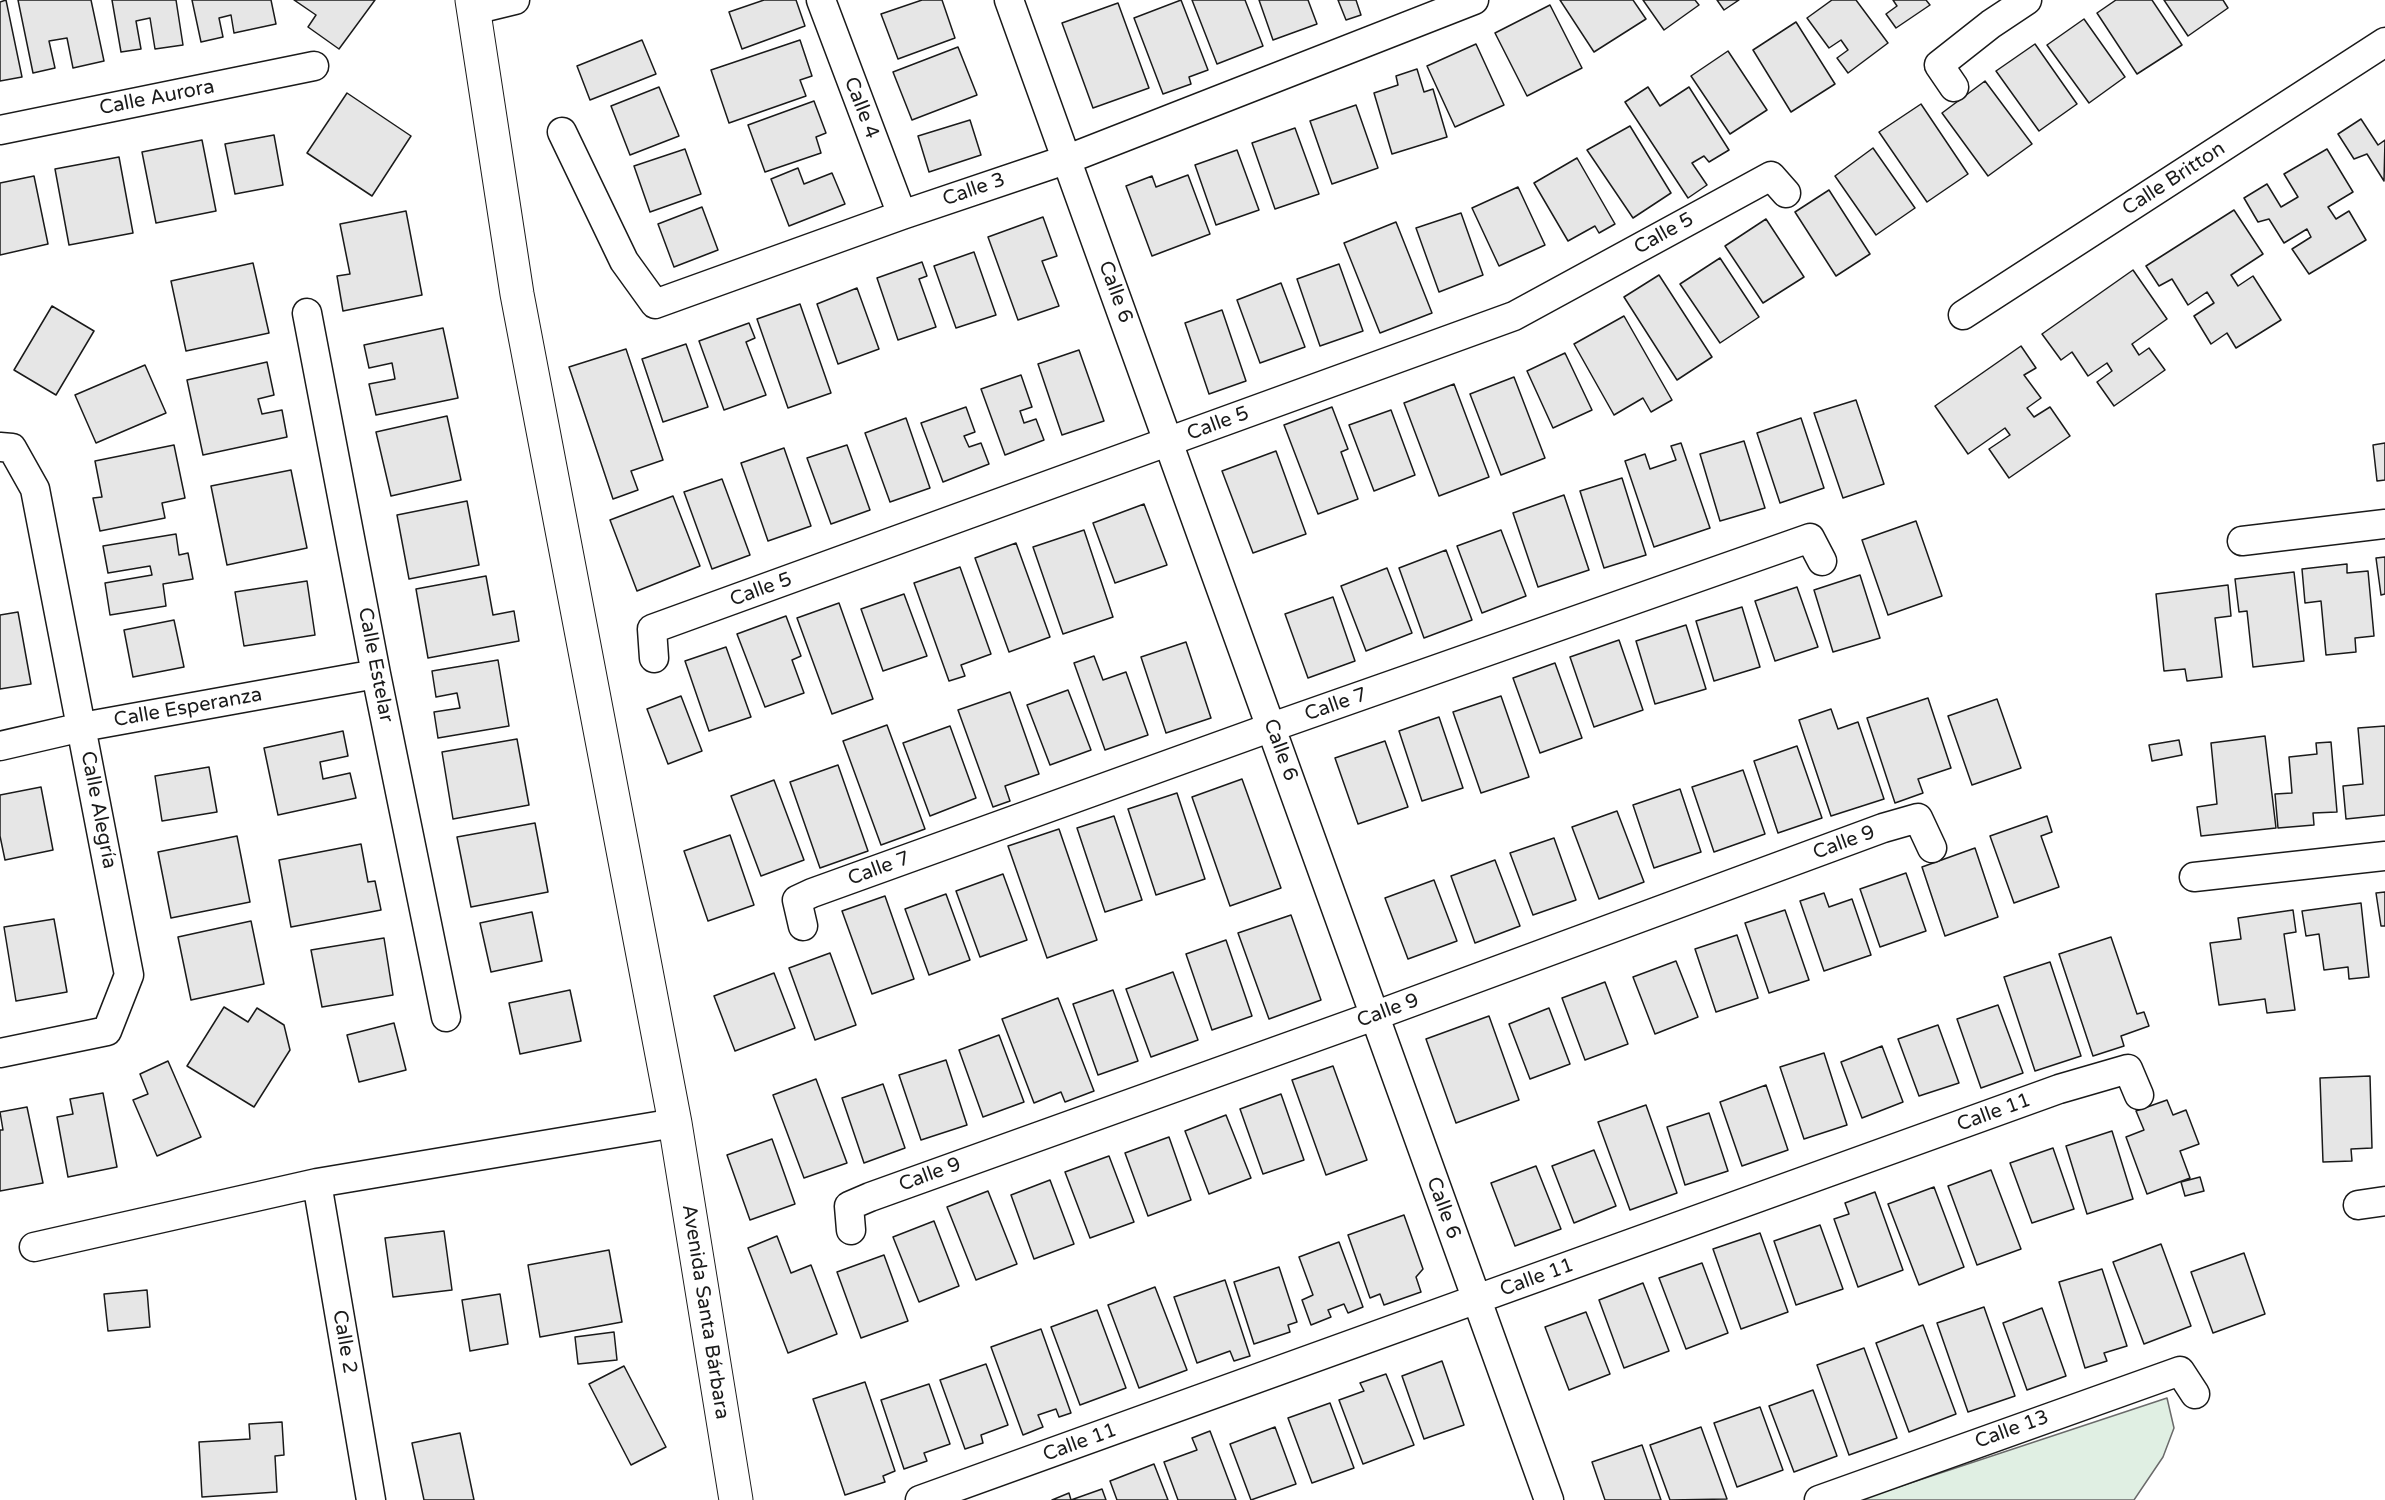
<!DOCTYPE html>
<html>
<head>
<meta charset="utf-8">
<style>
	body { margin:0 }
	canvas { display:block; background:#fff }
</style>
</head>
<body>
<canvas width="2385" height="1500"></canvas>
<script>
const ctx = document.querySelector('canvas').getContext('2d');
ctx.lineJoin = 'round';
function fill(path, color) { ctx.fillStyle = color; ctx.fill(path, 'evenodd'); }
function stroke(path, color, width, dash) { ctx.strokeStyle = color; ctx.lineWidth = width; ctx.lineCap = dash ? 'butt' : 'round'; ctx.setLineDash(dash || []); ctx.stroke(path); }
function write(font, color, halo, rows, align = 'center') {
  ctx.font = font + ' "Varela Round",sans-serif'; ctx.lineWidth = 4.5; ctx.setLineDash([]); ctx.textBaseline = 'middle'; ctx.strokeStyle = halo; ctx.fillStyle = color; for (const [text, x, y, turn = 0] of rows) {
    ctx.save(); ctx.translate(x, y); ctx.rotate((+turn || 0) * Math.PI / 180); ctx.textAlign = isNaN(turn) ? turn : align; if (halo) ctx.strokeText(text, 0, 0); ctx.fillText(text, 0, 0); ctx.restore();
  }
}
const green = new Path2D(`
	M2167,1398L2174,1428L2163,1457L2134,1500H1859Z`);
const building = new Path2D(`
	M6,0L22,77L0,81V2Z
	M18,0H91L104,61L73,68L67,38L49,41L55,68L33,73Z
	M112,0H176L183,45L155,49L150,18L136,21L141,49L121,52Z
	M192,0H271L276,24L234,33L231,15L219,18L223,37L201,42Z
	M294,0H375L339,49L308,27L316,15Z
	M764,0H796L805,26L742,49L729,12Z
	M922,0H942L955,38L898,59L881,14Z
	M1181,0L1208,70L1189,77L1191,84L1163,94L1134,18Z
	M1192,0H1245L1263,46L1217,64Z
	M1259,0H1308L1317,24L1273,40Z
	M1338,0H1356L1361,15L1346,20Z
	M1560,0H1633L1646,19L1594,52Z
	M1643,0H1695L1699,5L1664,30Z
	M1717,0H1739L1724,10Z
	M1832,0H1856L1888,43L1848,73L1837,58L1848,50L1841,40L1829,48L1807,18Z
	M1893,0H1926L1930,5L1896,28L1886,14L1897,6Z
	M2116,0H2152L2182,45L2137,74L2097,13Z
	M2164,0H2223L2228,8L2188,36Z
	M1118,3L1149,88L1093,108L1062,23Z
	M1550,5L1582,68L1527,96L1495,33Z
	M2084,19L2125,77L2089,103L2047,45Z
	M1796,22L1835,84L1791,112L1753,50Z
	M642,40L656,74L590,100L577,66Z
	M800,40L812,76L800,80L806,96L729,123L711,70Z
	M1476,44L1504,105L1455,127L1427,66Z
	M2035,44L2077,104L2039,131L1996,71Z
	M958,47L977,95L912,120L893,72Z
	M1728,51L1767,110L1730,134L1691,76Z
	M1417,69L1424,92L1433,89L1447,137L1392,154L1374,93L1398,85L1396,76Z
	M1985,81L2032,144L1988,176L1942,113Z
	M659,87L679,136L630,155L611,106Z
	M1648,87L1660,106L1689,87L1729,150L1709,162L1704,156L1692,163L1707,185L1688,198L1625,102Z
	M347,93L411,136L372,196L307,153Z
	M814,101L826,133L816,137L821,153L765,172L748,125Z
	M1921,104L1968,174L1927,202L1879,132Z
	M1356,105L1378,168L1332,184L1310,121Z
	M2361,119L2378,145L2385,140L2384,181L2367,154L2354,159L2338,134Z
	M970,120L981,155L929,172L918,136Z
	M1630,126L1671,193L1633,218L1587,150Z
	M1295,128L1319,194L1275,209L1252,143Z
	M274,135L283,185L235,194L225,144Z
	M202,140L216,211L156,223L142,152Z
	M1873,148L1915,208L1876,235L1835,176Z
	M685,149L701,194L650,212L634,166Z
	M2327,149L2353,192L2328,207L2336,219L2349,211L2366,240L2309,274L2292,249L2311,237L2307,229L2284,243L2269,219L2258,222L2244,198L2267,184L2281,207L2298,197L2284,174Z
	M1237,150L1259,210L1216,225L1195,165Z
	M119,157L133,233L69,245L55,169Z
	M1577,158L1615,224L1599,233L1595,226L1568,241L1534,183Z
	M798,168L804,184L832,173L845,204L789,226L771,179Z
	M1188,175L1210,234L1152,256L1126,186L1152,176L1156,187Z
	M34,176L48,244L0,255V183Z
	M1518,187L1545,245L1499,266L1472,208Z
	M1829,190L1870,254L1836,276L1795,212Z
	M702,207L718,250L674,267L658,224Z
	M2234,210L2263,254L2231,275L2238,286L2253,276L2281,320L2236,348L2227,333L2211,344L2194,316L2214,303L2207,292L2188,305L2172,279L2159,286L2146,266Z
	M406,211L422,295L343,311L337,276L350,274L340,224Z
	M1461,213L1483,275L1439,292L1416,228Z
	M1043,217L1057,256L1042,261L1059,306L1018,320L988,237Z
	M1766,219L1804,277L1763,303L1725,246Z
	M1396,222L1432,313L1380,333L1344,243Z
	M974,252L996,315L956,328L934,266Z
	M1720,258L1759,317L1720,343L1680,284Z
	M922,262L927,276L919,279L936,327L898,340L877,278Z
	M253,263L269,333L186,351L171,281Z
	M1339,264L1363,331L1320,346L1297,279Z
	M2133,270L2167,319L2132,344L2139,355L2149,348L2165,370L2114,406L2097,382L2112,371L2107,363L2088,376L2072,352L2061,360L2042,334Z
	M1659,275L1712,357L1677,380L1624,297Z
	M1281,283L1305,347L1260,363L1237,300Z
	M857,288L879,349L838,364L817,304Z
	M800,304L831,393L788,408L757,319Z
	M52,306L94,331L56,395L14,370Z
	M1222,310L1246,381L1209,394L1185,323Z
	M1624,316L1672,400L1651,412L1643,398L1614,415L1574,344Z
	M749,323L755,338L746,342L766,395L724,410L699,341Z
	M443,328L458,398L376,415L369,384L395,379L392,363L369,368L364,345Z
	M686,344L708,407L663,422L642,359Z
	M2021,346L2036,368L2024,375L2041,398L2027,408L2034,417L2050,407L2070,436L2009,478L1989,449L2010,435L2005,428L1968,454L1935,406Z
	M626,349L663,460L631,471L638,490L613,499L569,367Z
	M1079,350L1104,421L1062,435L1038,364Z
	M1565,353L1592,410L1553,428L1527,371Z
	M267,362L274,395L258,399L262,414L282,410L287,437L203,455L187,380Z
	M145,365L166,413L96,443L75,395Z
	M1021,375L1032,407L1020,411L1024,423L1036,419L1044,440L1005,455L981,389Z
	M1514,377L1545,458L1501,475L1470,394Z
	M1454,384L1489,477L1439,496L1404,403Z
	M1856,400L1884,484L1843,498L1814,413Z
	M966,407L975,432L964,436L969,447L981,443L989,464L943,482L921,423Z
	M1332,407L1348,449L1341,452L1358,499L1318,514L1284,425Z
	M1391,410L1415,475L1374,491L1349,425Z
	M447,416L461,480L391,496L376,432Z
	M906,418L930,488L890,502L865,433Z
	M1801,418L1824,488L1780,503L1757,433Z
	M1744,441L1765,508L1720,521L1700,454Z
	M1681,443L1710,528L1654,547L1625,461L1645,454L1650,469L1676,460L1671,446Z
	M2385,443V480L2377,481L2373,445Z
	M174,445L185,498L162,503L165,518L100,531L93,498L102,497L95,461Z
	M847,445L870,510L831,524L807,458Z
	M784,448L811,526L768,541L741,463Z
	M1276,451L1306,534L1253,553L1222,471Z
	M291,470L307,548L227,565L211,486Z
	M1622,478L1646,555L1604,568L1580,491Z
	M722,479L750,555L712,569L684,492Z
	M1564,495L1589,570L1538,587L1513,513Z
	M673,496L700,566L637,591L610,520Z
	M467,501L479,565L409,579L397,515Z
	M1144,504L1167,565L1115,583L1093,523Z
	M1916,521L1942,596L1888,615L1862,540Z
	M1084,530L1113,617L1063,634L1033,547Z
	M1501,530L1526,596L1482,613L1457,546Z
	M176,534L179,555L188,553L193,579L163,584L166,606L110,615L105,583L152,575L150,566L108,573L103,546Z
	M1016,543L1050,637L1009,652L975,558Z
	M1446,550L1472,620L1424,638L1399,568Z
	M2385,557V594L2381,595L2376,558Z
	M2347,564V573L2368,571L2374,636L2355,638L2356,652L2326,655L2321,601L2305,603L2302,569Z
	M960,567L991,654L961,665L965,676L949,681L914,583Z
	M1387,568L1412,633L1366,651L1341,586Z
	M2294,572L2304,661L2253,667L2247,611L2239,612L2235,579Z
	M1860,575L1880,638L1833,652L1814,590Z
	M486,576L493,615L514,611L519,641L428,658L416,589Z
	M307,581L315,635L244,646L235,592Z
	M2228,585L2231,616L2215,618L2222,677L2187,681L2185,669L2164,671L2156,594Z
	M1797,587L1818,647L1775,661L1755,601Z
	M904,594L927,656L883,671L861,609Z
	M1333,597L1355,661L1308,678L1285,614Z
	M839,603L873,699L832,714L797,618Z
	M1742,607L1760,667L1714,681L1696,621Z
	M18,612L31,684L0,689V615Z
	M786,616L801,656L792,660L804,693L765,707L737,634Z
	M174,620L184,667L133,677L124,630Z
	M1686,625L1706,689L1655,704L1636,641Z
	M1619,640L1643,710L1594,727L1570,657Z
	M1186,642L1211,718L1166,733L1141,657Z
	M726,647L751,717L709,731L685,661Z
	M1094,656L1103,680L1126,672L1148,735L1105,750L1074,663Z
	M498,660L509,726L438,738L434,712L460,708L457,693L436,697L432,671Z
	M1555,663L1582,738L1540,753L1513,678Z
	M1068,690L1091,750L1050,765L1027,705Z
	M1010,692L1039,774L1005,786L1010,801L993,807L958,710Z
	M681,696L702,751L668,764L647,709Z
	M1501,696L1529,777L1481,793L1453,712Z
	M1928,698L1951,768L1918,779L1923,793L1895,803L1867,718Z
	M1997,699L2021,768L1972,785L1948,716Z
	M1831,709L1838,729L1858,722L1884,799L1831,816L1799,720Z
	M1439,717L1463,788L1422,801L1399,731Z
	M887,725L925,829L881,845L843,741Z
	M950,726L976,798L930,816L903,743Z
	M2385,726V815L2346,819L2343,786L2363,784L2358,728Z
	M343,731L348,756L320,762L323,779L350,773L356,798L278,815L264,748Z
	M2265,736L2276,828L2201,836L2197,807L2217,804L2211,743Z
	M517,739L529,805L453,819L442,752Z
	M2179,740L2182,755L2152,761L2149,745Z
	M1385,741L1408,807L1358,824L1335,758Z
	M2331,742L2337,812L2313,813L2314,825L2278,828L2275,794L2292,793L2289,757L2317,754L2316,743Z
	M1797,746L1822,818L1778,833L1754,761Z
	M838,765L868,851L820,868L790,782Z
	M209,767L217,812L162,821L155,776Z
	M1743,770L1765,834L1714,852L1692,787Z
	M1242,779L1281,888L1230,906L1192,797Z
	M774,780L804,860L761,876L731,796Z
	M41,787L53,850L5,860L0,836V795Z
	M1680,789L1701,852L1654,868L1633,805Z
	M1177,793L1205,879L1156,895L1128,809Z
	M1617,811L1644,882L1599,899L1572,827Z
	M1114,816L1142,900L1105,912L1077,828Z
	M2047,816L2052,832L2041,836L2059,887L2014,903L1990,836Z
	M535,823L548,892L471,907L457,837Z
	M1059,829L1097,940L1047,958L1008,846Z
	M730,835L754,905L708,921L684,851Z
	M237,836L250,902L171,918L158,852Z
	M1554,838L1576,900L1533,915L1510,853Z
	M361,844L368,882L375,881L381,910L291,927L279,860Z
	M1975,848L1998,917L1945,936L1922,867Z
	M1495,860L1520,926L1475,943L1451,876Z
	M1906,873L1926,931L1880,947L1860,889Z
	M1003,874L1027,940L980,957L956,891Z
	M1434,880L1457,941L1408,959L1385,898Z
	M2385,892V926H2381L2376,893Z
	M1824,893L1829,907L1852,899L1871,955L1824,971L1800,901Z
	M946,894L970,960L929,975L905,909Z
	M885,896L914,979L872,994L842,911Z
	M2361,903L2369,977L2349,979L2348,967L2324,970L2319,934L2306,936L2302,911Z
	M1785,910L1809,980L1769,993L1745,923Z
	M2293,910L2296,932L2284,934L2295,1010L2267,1013L2265,999L2219,1005L2210,943L2241,939L2238,918Z
	M532,912L542,961L491,972L480,923Z
	M1291,915L1321,1000L1269,1019L1238,933Z
	M54,919L67,992L16,1001L4,927Z
	M251,921L264,984L191,1000L178,937Z
	M1737,935L1758,998L1716,1012L1695,949Z
	M2111,937L2137,1014L2144,1012L2149,1026L2121,1036L2124,1046L2093,1056L2059,954Z
	M384,938L393,995L322,1007L311,950Z
	M1226,940L1252,1016L1212,1030L1186,954Z
	M830,953L856,1025L815,1040L789,968Z
	M1676,961L1698,1017L1655,1034L1633,977Z
	M2050,962L2081,1056L2035,1071L2004,977Z
	M1173,972L1198,1040L1151,1057L1126,989Z
	M774,973L795,1028L735,1051L714,996Z
	M1605,982L1628,1044L1585,1060L1562,998Z
	M570,990L581,1041L520,1054L509,1003Z
	M1113,990L1138,1061L1098,1075L1073,1004Z
	M1058,998L1094,1091L1065,1102L1061,1092L1034,1103L1002,1019Z
	M1998,1005L2023,1073L1981,1088L1957,1019Z
	M224,1007L248,1022L257,1008L284,1025L290,1050L254,1107L187,1066Z
	M1549,1008L1570,1064L1530,1079L1509,1024Z
	M1489,1016L1519,1100L1456,1123L1426,1039Z
	M394,1023L406,1070L359,1082L347,1035Z
	M1938,1025L1959,1083L1919,1096L1898,1039Z
	M999,1035L1024,1102L983,1117L959,1050Z
	M1882,1046L1903,1102L1862,1118L1841,1062Z
	M1824,1053L1847,1125L1804,1139L1780,1067Z
	M946,1060L967,1125L921,1140L899,1075Z
	M168,1061L201,1137L157,1156L133,1100L148,1094L140,1074Z
	M1333,1066L1367,1160L1326,1175L1292,1080Z
	M2370,1076L2372,1148L2351,1149L2352,1161L2323,1162L2320,1078Z
	M816,1079L847,1163L804,1178L773,1095Z
	M883,1084L905,1148L864,1163L842,1098Z
	M1766,1085L1788,1150L1742,1166L1720,1102Z
	M103,1093L117,1167L68,1177L57,1117L73,1114L70,1099Z
	M1281,1094L1304,1160L1263,1174L1240,1109Z
	M2167,1100L2173,1115L2186,1110L2199,1144L2180,1151L2190,1178L2147,1194L2126,1137L2144,1130L2136,1111Z
	M1646,1105L1677,1193L1630,1210L1598,1122Z
	M27,1107L43,1183L0,1191V1130H3L0,1112Z
	M1709,1113L1728,1171L1685,1185L1667,1127Z
	M1226,1115L1251,1178L1209,1194L1185,1131Z
	M2112,1131L2133,1199L2087,1214L2066,1146Z
	M1169,1137L1191,1200L1148,1216L1125,1153Z
	M772,1139L795,1204L750,1220L727,1155Z
	M2053,1148L2074,1209L2032,1223L2010,1163Z
	M1594,1150L1616,1206L1574,1223L1552,1166Z
	M1109,1156L1134,1222L1090,1238L1065,1172Z
	M1536,1166L1561,1229L1515,1246L1491,1183Z
	M1991,1170L2021,1249L1977,1265L1948,1186Z
	M2200,1177L2204,1191L2185,1196L2181,1182Z
	M1050,1180L1074,1244L1034,1259L1011,1195Z
	M1934,1187L1964,1267L1919,1285L1888,1204Z
	M988,1191L1017,1264L976,1280L947,1207Z
	M1875,1192L1903,1270L1858,1287L1834,1219L1849,1214L1845,1203Z
	M1404,1215L1423,1269L1416,1277L1421,1292L1384,1305L1380,1294L1370,1298L1348,1235Z
	M934,1221L959,1286L919,1302L893,1237Z
	M1820,1225L1843,1289L1796,1305L1774,1241Z
	M444,1231L452,1290L393,1297L385,1238Z
	M1760,1233L1788,1312L1741,1329L1713,1249Z
	M777,1236L791,1273L811,1265L837,1334L788,1353L748,1248Z
	M1339,1242L1363,1307L1348,1313L1344,1304L1328,1310L1331,1317L1311,1325L1302,1300L1313,1295L1299,1257Z
	M2161,1244L2191,1326L2144,1344L2113,1262Z
	M609,1250L622,1322L540,1337L528,1265Z
	M2244,1253L2265,1314L2213,1333L2191,1272Z
	M884,1255L908,1321L861,1338L837,1272Z
	M1702,1263L1728,1333L1686,1349L1659,1278Z
	M1279,1267L1297,1322L1288,1325L1290,1332L1254,1344L1234,1282Z
	M2102,1269L2127,1346L2104,1353L2107,1361L2085,1368L2059,1282Z
	M1225,1280L1250,1356L1234,1361L1230,1351L1197,1363L1174,1297Z
	M1643,1283L1669,1351L1624,1368L1599,1300Z
	M1155,1287L1187,1370L1139,1388L1108,1305Z
	M147,1290L150,1327L108,1331L104,1294Z
	M500,1294L508,1344L470,1351L462,1300Z
	M1984,1307L2015,1396L1968,1412L1937,1323Z
	M2042,1308L2066,1376L2027,1390L2003,1323Z
	M1097,1310L1126,1388L1080,1405L1051,1327Z
	M1586,1312L1610,1374L1569,1390L1545,1327Z
	M1923,1325L1956,1414L1909,1432L1876,1343Z
	M1041,1329L1071,1413L1059,1417L1056,1409L1038,1415L1043,1427L1023,1435L991,1347Z
	M614,1332L617,1360L578,1364L575,1337Z
	M1864,1348L1897,1438L1849,1455L1817,1365Z
	M1442,1361L1464,1425L1424,1439L1402,1376Z
	M986,1364L1008,1425L981,1435L983,1443L965,1449L940,1380Z
	M624,1366L666,1447L631,1465L589,1384Z
	M1386,1374L1414,1445L1363,1464L1339,1400L1364,1391L1360,1383Z
	M865,1382L895,1471L883,1476L885,1482L845,1495L813,1399Z
	M929,1384L950,1444L924,1453L927,1461L904,1469L881,1400Z
	M1813,1390L1837,1456L1794,1472L1769,1406Z
	M1330,1403L1354,1468L1312,1483L1288,1418Z
	M1760,1407L1783,1470L1737,1487L1714,1423Z
	M282,1422L284,1455L275,1456L277,1492L202,1497L199,1442L250,1439L249,1424Z
	M1275,1427L1296,1484L1251,1500L1230,1444Z
	M1701,1427L1727,1499L1670,1500L1650,1445Z
	M1210,1431L1236,1500H1178L1164,1462L1197,1450L1192,1438Z
	M460,1433L474,1500H424L412,1443Z
	M1642,1445L1661,1500H1605L1592,1462Z
	M1154,1464L1168,1500H1117L1110,1481Z
	M1102,1489L1106,1500H1052L1069,1493L1071,1500Z`);
const minor = new Path2D(`
	M821,0L902,215
	M1009,0L1549,1500
	M474,10L515,0
	M1954,87L1939,65L1991,24L2027,0
	M0,130L314,66
	M562,132L624,261L655,304L902,215L1068,159L1474,0
	M307,313L376,674L446,1017
	M1963,315L2385,42
	M0,447L12,448L35,489L129,975L107,1031L0,1053
	M2242,541L2385,524
	M654,658L652,629L1514,316L1771,176L1786,193
	M0,746L82,727L376,674
	M2194,877L2385,856
	M803,926L797,900L812,893L1272,727L1810,538L1822,561
	M317,1183L371,1500
	M2358,1205L2385,1201
	M851,1230L849,1206L870,1197L1374,1016L1883,828L1918,818L1932,848
	M34,1247L317,1183L675,1123
	M920,1500L2059,1089L2128,1069L2139,1095
	M1819,1500L2180,1371L2195,1394`);
const tertiary = new Path2D(`
	M472,0L517,294L675,1123L736,1500`);
const streetNames = [
	["Calle Aurora",157,98,-11],
	["Calle 4",861,108,69],
	["Calle Britton",2174,179,-33],
	["Calle 3",974,190,-19],
	["Calle 5",1664,234,-29],
	["Calle 6",1115,292,70],
	["Calle 5",1218,424,-20],
	["Calle 5",761,590,-20],
	["Calle Estelar",375,665,79],
	["Calle 7",1336,705,-19],
	["Calle Esperanza",188,708,-10],
	["Calle 6",1280,750,70],
	["Calle Alegría",98,810,79],
	["Calle 9",1844,843,-20],
	["Calle 7",879,869,-20],
	["Calle 9",1388,1011,-20],
	["Calle 11",1994,1113,-20],
	["Calle 9",930,1175,-20],
	["Calle 6",1443,1208,70],
	["Calle 11",1537,1278,-20],
	["Avenida Santa Bárbara",705,1312,81],
	["Calle 2",344,1342,80],
	["Calle 13",2012,1430,-20],
	["Calle 11",1080,1443,-20]
];
fill(green, '#e0efe3');
stroke(green, '#6a6a6a', 1.5);
fill(building, '#e6e6e6');
stroke(building, '#1a1a1a', 1.5);
stroke(minor, '#1a1a1a', 31);
stroke(tertiary, '#1a1a1a', 35);
stroke(minor, '#fff', 28);
stroke(tertiary, '#fff', 33);
write('20px', '#1a1a1a', '#fff', streetNames);
</script>
</body>
</html>
